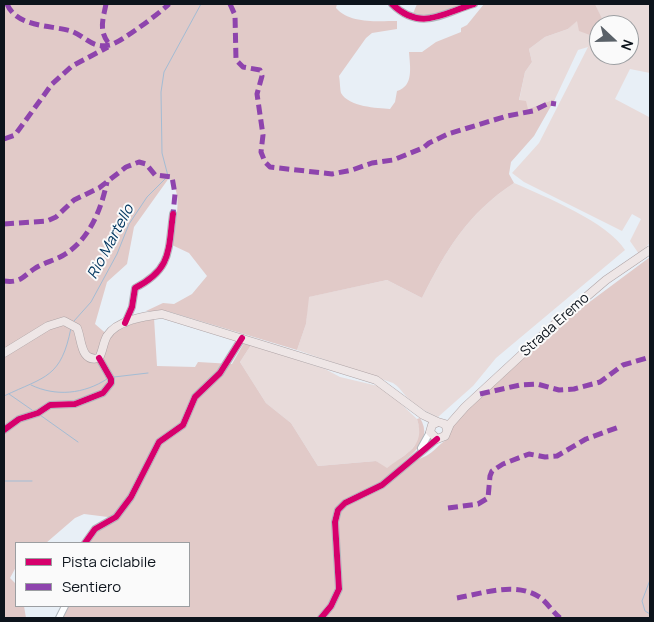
<!DOCTYPE html>
<html>
<head>
<meta charset="utf-8">
<style>
	body { margin:0 }
	#map { position:relative; width:654px; height:622px; overflow:hidden; background:#e8eff6; font-family:Manrope,sans-serif }
	canvas { display:block }
	.frame { position:absolute; inset:0; border:5px solid #0d141c; pointer-events:none }
	.legend { position:absolute; left:15px; top:542px; width:175px; height:65px; box-sizing:border-box; background:#fafafa; border:1px solid #9b9ea1; margin:0; padding:6px 9px; list-style:none; font-size:15px; color:#0d141c }
	.legend li { display:flex; align-items:center; gap:10px; height:25px }
	.legend b { width:25px; border:1px solid #9b9ea1 }
	.north { position:absolute; left:589px; top:15px; width:50px; height:50px; box-sizing:border-box; background:#fafafa; border:1px solid #9b9ea1; border-radius:50%; rotate:111deg; font-size:14px; font-weight:700; line-height:20px; text-align:center; color:#0d141c }
	.north::after { content:''; display:block; margin:auto; width:18px; height:22px; background:#5a6168; clip-path:polygon(50% 0,100% 100%,50% 72%,0 100%) }
</style>
</head>
<body>
<div id="map">
<canvas width="654" height="622"></canvas>
<div class="frame"></div>
<ul class="legend">
<li><b style="height:6px;background:#d6006c"></b>Pista ciclabile</li>
<li><b style="height:6px;background:#8e44ad"></b>Sentiero</li>
</ul>
<div class="north">N</div>
</div>
<script>
const ctx = document.querySelector('canvas').getContext('2d');
ctx.lineJoin = 'round';
function fill(path, color) { ctx.fillStyle = color; ctx.fill(path, 'evenodd'); }
function stroke(path, color, width, dash) { ctx.strokeStyle = color; ctx.lineWidth = width; ctx.lineCap = dash ? 'butt' : 'round'; ctx.setLineDash(dash || []); ctx.stroke(path); }
function write(font, color, halo, rows, align = 'center') {
  ctx.font = font + ' Manrope,sans-serif'; ctx.lineWidth = 4; ctx.setLineDash([]); ctx.textBaseline = 'middle'; ctx.strokeStyle = halo; ctx.fillStyle = color; for (const [text, x, y, turn = 0] of rows) {
    ctx.save(); ctx.translate(x, y); ctx.rotate((+turn || 0) * Math.PI / 180); ctx.textAlign = isNaN(turn) ? turn : align; if (halo) ctx.strokeText(text, 0, 0); ctx.fillText(text, 0, 0); ctx.restore();
  }
}
const green = new Path2D(`
	M595,4H650V73L630,69L615,99L649,117L650,243L639,254L630,241L641,219L632,214L622,231L524,182L512,173L539,143L588,47L578,50L555,99L528,109L519,101L525,72L532,62L529,49L545,37L568,29L577,20L590,35L599,34V55H629V25H604Z
	M514,183C544,196 609,223 625,250L496,358L473,386L438,417C426,412 414,405 404,394C400,389 399,387 393,383L297,350L306,324L308,297L387,280L422,298C446,250 468,213 514,183Z
	M251,345L325,369L340,377L378,386L399,402L417,419L421,434L417,443L409,452L386,469L376,461L318,466L291,423L266,403L240,362Z`);
const forest = new Path2D(`
	M4,4H337L336,8C350,24 377,21 397,21V29L372,33L366,38L339,76C340,81 340,89 341,93C349,107 377,108 390,109L395,102L397,91C414,86 410,67 409,52H422L436,42L461,32V28L467,25L484,4H595L605,25H599V34L590,35L579,31L577,21L568,29L545,37L529,49L532,62L525,72L519,100L526,101L528,109L555,99L534,136L511,162L509,174L514,183C468,213 446,250 422,298L387,280L309,297L306,324L297,350L167,311H146L163,303L174,304L192,294L207,276L189,253L172,245C174,224 185,195 169,178L134,227L127,264L107,282L95,324L110,337C123,325 138,322 154,318L157,366L195,367L198,362L232,364L244,343L251,345L240,362L266,403L291,423L318,466L376,461L387,468C406,453 426,447 417,419L420,418C435,443 407,456 393,472C404,466 414,461 426,456C434,452 440,443 448,439L455,421L556,327L650,257V618H60L66,606H189V543H87L96,531L116,518L84,514L75,518L46,543H16V567L10,578L16,584V606H24L26,618H4Z
	M417,4H463L434,15L412,16Z`);
const stream = new Path2D(`
	M74,321L91,302L117,254L129,224L147,197L168,176L162,153L161,92L164,72L201,4
	M114,377L148,373
	M31,385C56,397 84,394 107,379
	M9,394L32,410
	M4,396C46,376 61,378 71,328
	M40,415L78,442
	M4,481H32
	M650,580L642,601L645,611L650,614`);
const minor = new Path2D(`
	M392,4C421,32 443,13 474,4
	M125,323L132,307L135,288C172,269 168,251 173,214
	M4,430L19,419L38,413L50,405L75,404L103,393L111,383V379L99,358
	M421,448L430,432
	M85,543L95,529L116,517L131,497L159,442L183,425L195,397L220,373L242,338
	M59,618L65,606
	M321,618L331,606L339,589L335,522L338,510L345,503L382,485L437,439`);
const major = new Path2D(`
	M4,353L48,326L64,321L77,328C82,339 80,363 99,358C103,351 103,343 107,336C117,320 145,316 162,314L376,380L423,415L438,422
	M447,429L445,424L438,422L432,425L430,432L437,439L445,436L450,424L465,407L557,322L606,280L650,250`);
const quiet = new Path2D(`
	M7,4C17,28 52,25 71,31C85,36 92,49 110,45C120,43 161,12 169,4
	M106,4C103,20 98,31 110,45
	M230,4L235,15L236,60L243,67L260,70L262,76L257,94L263,135L261,152L265,162L270,167L332,174L352,170L372,163L393,160L423,148L429,143L448,134L507,116L533,111L549,103L556,104
	M4,139L15,135L52,84L72,66L108,47
	M4,224L47,221L56,217L74,200L99,188L126,167L139,162L146,164L155,175L172,177L175,194L173,214
	M4,281C21,283 22,277 34,269C43,263 53,261 62,256C89,241 101,210 107,182
	M480,394L520,385L537,384L559,390L574,389L600,382L623,365L650,357
	M448,508L478,504L488,498L490,476L492,471L503,464L529,454L545,457L557,456L586,439L619,427
	M457,598C485,593 516,581 541,598C548,604 553,612 560,618`);
const cycleway = new Path2D(`
	M392,4C421,32 443,13 474,4
	M125,323L132,307L135,288C172,269 168,251 173,214
	M4,430L19,419L38,413L50,405L75,404L103,393L111,383V379L99,358
	M85,543L95,529L116,517L131,497L159,442L183,425L195,397L220,373L242,338
	M321,618L331,606L339,589L335,522L338,510L345,503L382,485L437,439`);
const streetNames = [
	["Strada Eremo",555,325,-42]
];
const waterNames = [
	["Rio Martello",111,242,-62]
];
fill(green, '#e8dbda');
fill(forest, '#e1cac8');
stroke(stream, '#a3bcd4', 1);
stroke(minor, '#afb6bc', 8);
stroke(major, '#afa4a6', 9);
stroke(minor, '#fcfdfe', 6);
stroke(major, '#eee6e6', 8);
stroke(quiet, '#8e44ad', 5, [10, 5]);
stroke(cycleway, '#d6006c', 6);
write('14px', '#0d141c', '#fafafa', streetNames);
write('italic 15px', '#033760', '#fafafa', waterNames);
</script>
</body>
</html>
